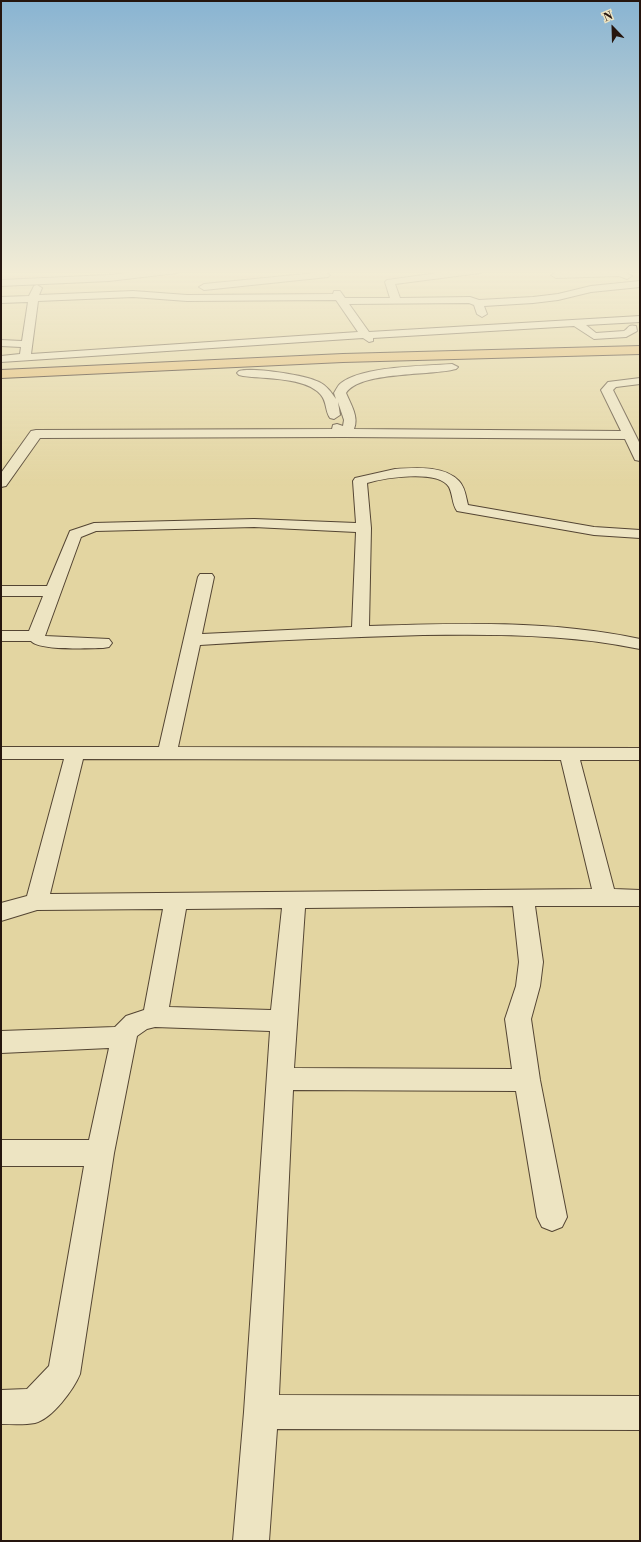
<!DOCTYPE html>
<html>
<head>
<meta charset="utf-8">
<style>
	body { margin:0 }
	#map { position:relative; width:641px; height:1542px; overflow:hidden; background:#e3d5a1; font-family:"Libre Bodoni",serif }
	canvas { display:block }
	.frame { position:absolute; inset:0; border:2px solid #25150e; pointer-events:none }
	.north { position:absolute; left:593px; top:8px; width:40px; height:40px; -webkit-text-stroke:3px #ede4c2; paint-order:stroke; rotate:337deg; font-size:11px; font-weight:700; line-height:16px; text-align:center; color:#25150e }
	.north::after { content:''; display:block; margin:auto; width:14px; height:18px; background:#25150e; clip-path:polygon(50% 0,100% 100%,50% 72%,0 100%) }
</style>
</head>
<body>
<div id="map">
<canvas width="641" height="1542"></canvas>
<div class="frame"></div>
<div class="north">N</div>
</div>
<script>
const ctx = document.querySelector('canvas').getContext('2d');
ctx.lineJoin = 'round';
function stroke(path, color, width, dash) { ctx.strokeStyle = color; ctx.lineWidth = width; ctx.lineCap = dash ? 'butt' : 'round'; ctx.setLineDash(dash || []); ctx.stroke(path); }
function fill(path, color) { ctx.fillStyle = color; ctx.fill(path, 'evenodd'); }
const minor = new Path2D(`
	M155,270H182L177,273L109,281L1,286V280L109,275Z
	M460,270H485L480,273L395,284L400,298L470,297L479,300L533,297L558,294L591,286L640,281V287L591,292L558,300L533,303L484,306L487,314L482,317L477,314L474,305L469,303L349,304L369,332L640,316V322L586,325L596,333L624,331C629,328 628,324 636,326L637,331L626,337L594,339L574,326L373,338V341L369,342L363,338L1,362V356L20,354L21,347L1,346V340L22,341L28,302L1,303V297L29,296L34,286L37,285L42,288L39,295L133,291L187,295L333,294L334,291H340L345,298H390L385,282L387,280ZM133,297L187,301L336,300L358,332L31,354L38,301Z
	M620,270L632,276L627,279L619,276L556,278L551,275L556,272Z
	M325,272L330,275L328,277L204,290L199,287L204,284Z
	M452,364L458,367L456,369C431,376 360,371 346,393C351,405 359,417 354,429L621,431L601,390L608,382L640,378V384L616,387L613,390L640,444V461L635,460L625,439L344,437L40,438L6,486L1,487V473L31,431L36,430L332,429L333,425L337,424L343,426L344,420L338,402L340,415L334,419L330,418C325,411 327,402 321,395C307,377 264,379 243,376L239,375L237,373L239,371C253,367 306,375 319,382C327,386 331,392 336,399L334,393C336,390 338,385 341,383C363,366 424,366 452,364Z
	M395,469C415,468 444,465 459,481C465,487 466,497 468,505L594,527L640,530V538L594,535L457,511C452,504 453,495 449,487C438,469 384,478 367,483L371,528L369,626C459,623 551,620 640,639V649C568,634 496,634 423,635C349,637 274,640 200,645L178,747L640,748V760H580L614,889L640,890V906H535L543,962L540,986L531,1019L540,1080L567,1217L562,1227L552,1231L542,1227L537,1217L516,1091L293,1090L279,1395L640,1396V1430L277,1429L269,1541H233L244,1412L270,1031L155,1027L147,1029L137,1036L114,1153L80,1374C74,1389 52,1419 35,1423C25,1425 12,1424 1,1424V1390L27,1389L49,1366L84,1166H1V1140H89L109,1048L1,1053V1031L115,1027L126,1016L144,1010L163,909L37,910L1,921V903L27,896L64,759H1V747H159L198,577L200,574H212L214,577L202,634L352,627L356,532L254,527L96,531L81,537L45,636L109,639L112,643L109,647L103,648C89,648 39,651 31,641H1V631H29L43,596H1V586H47L70,531L94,523L254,519L356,523L353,481L355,478ZM83,759L561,760L592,889L50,894ZM513,906L519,962L516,986L505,1019L512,1069L294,1068L305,908ZM282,908L271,1010L169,1007L186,909Z`);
const highway = new Path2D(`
	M640,346V354L343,362L1,378V370L343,354Z`);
stroke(minor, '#544533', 2);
stroke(highway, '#25150e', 2);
fill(minor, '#ede4c2');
fill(highway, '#e2ba70');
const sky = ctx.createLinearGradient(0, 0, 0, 486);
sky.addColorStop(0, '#89b4d2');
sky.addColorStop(0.56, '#f2ecd5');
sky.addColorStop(1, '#f2ecd500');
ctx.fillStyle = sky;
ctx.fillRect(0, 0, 641, 486);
</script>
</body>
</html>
